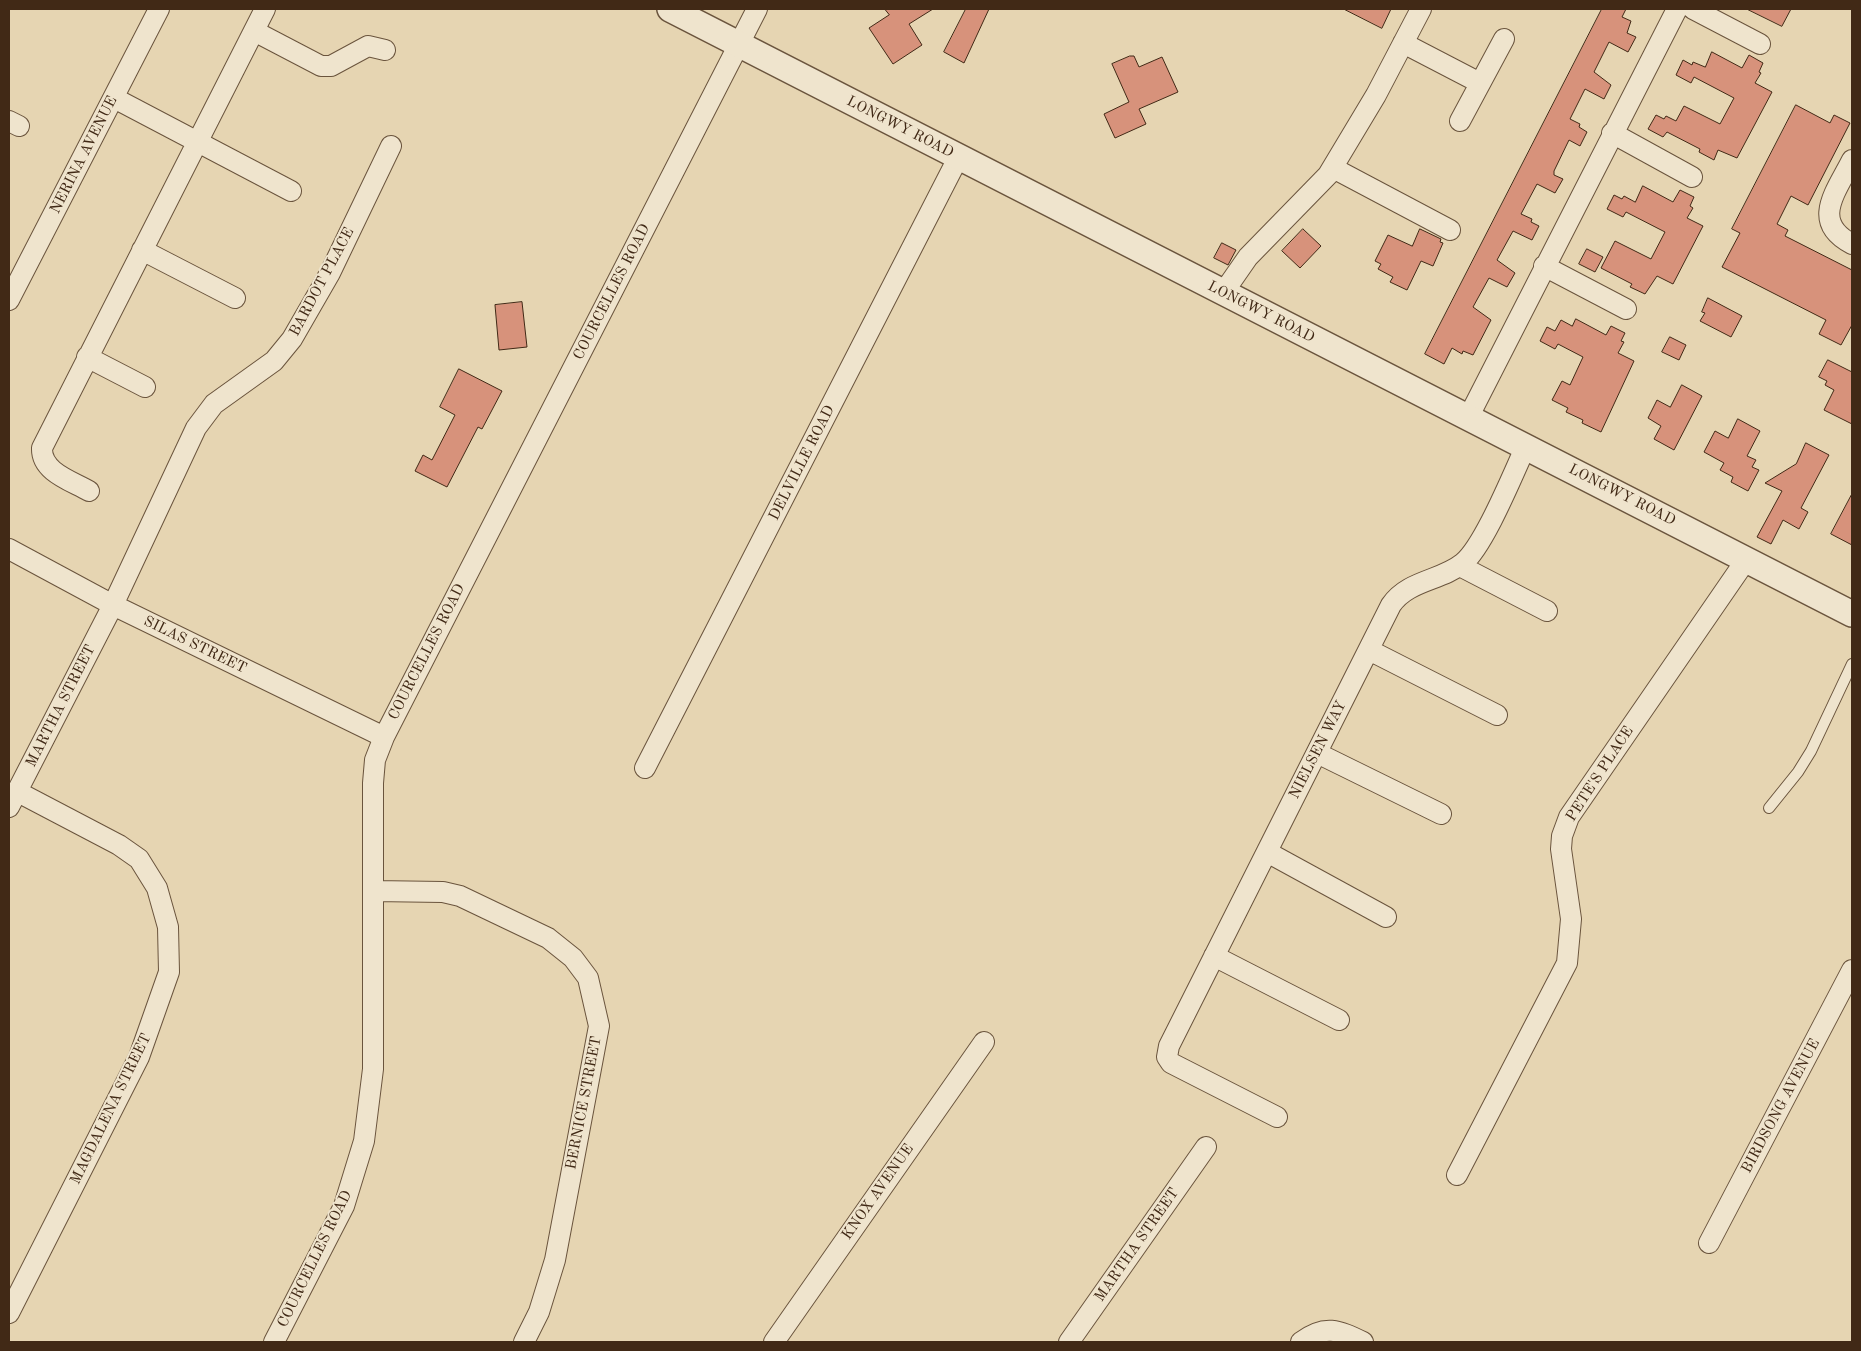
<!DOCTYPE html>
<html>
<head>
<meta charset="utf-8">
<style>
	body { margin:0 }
	#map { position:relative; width:1861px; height:1351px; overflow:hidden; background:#e6d5b2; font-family:"Old Standard TT",serif }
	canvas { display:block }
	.frame { position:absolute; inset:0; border:10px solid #412916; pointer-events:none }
</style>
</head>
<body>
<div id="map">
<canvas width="1861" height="1351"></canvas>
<div class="frame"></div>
</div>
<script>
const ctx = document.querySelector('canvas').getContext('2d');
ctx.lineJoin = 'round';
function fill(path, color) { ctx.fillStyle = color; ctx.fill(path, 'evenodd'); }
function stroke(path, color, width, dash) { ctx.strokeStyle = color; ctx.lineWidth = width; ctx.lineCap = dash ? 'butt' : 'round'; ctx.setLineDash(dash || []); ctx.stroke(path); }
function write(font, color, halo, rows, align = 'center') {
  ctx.font = font + ' "Old Standard TT",serif'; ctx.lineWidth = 4; ctx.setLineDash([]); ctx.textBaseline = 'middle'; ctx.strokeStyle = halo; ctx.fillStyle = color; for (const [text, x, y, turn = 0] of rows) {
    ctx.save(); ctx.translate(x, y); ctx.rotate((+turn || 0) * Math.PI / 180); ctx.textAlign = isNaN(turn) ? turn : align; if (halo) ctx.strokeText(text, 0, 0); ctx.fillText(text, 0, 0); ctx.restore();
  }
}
const building = new Path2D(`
	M885,9H933L909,24L922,45L893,64L869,28L889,15Z
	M966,9H989L964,63L944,52Z
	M1344,9H1391L1382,28Z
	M1602,9H1626L1622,17L1631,21L1627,33L1636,37L1628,52L1609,42L1594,72L1611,85L1604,99L1585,89L1570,119L1580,124L1579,127L1587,132L1580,146L1569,140L1554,171V175L1563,179L1555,193L1537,184L1521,214L1532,219L1531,222L1539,226L1532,240L1513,231L1497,260L1515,273L1507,287L1489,278L1473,307L1491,320L1473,355L1463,351L1462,354L1452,348L1444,364L1425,354Z
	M1747,9H1791L1782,26Z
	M1712,52L1742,68L1749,55L1763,63L1759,72L1761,73L1755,83L1772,92L1737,158L1718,150L1714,160L1699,152L1700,149L1667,132L1663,137L1648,129L1656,115L1664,119L1666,116L1676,121L1684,106L1720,124L1734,98L1694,77L1691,83L1676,75L1683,60L1692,65L1693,62L1705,67Z
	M1130,56H1134L1139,67L1162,57L1178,92L1139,109L1146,124L1115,138L1104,114L1129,102L1112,64Z
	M1796,105L1830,123L1834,115L1850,123L1808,205L1791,196L1777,224L1788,230L1785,236L1852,270V325L1841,345L1819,334L1826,320L1722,267L1740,233L1732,229Z
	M1643,186L1673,202L1680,190L1694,197L1690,206L1693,208L1687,218L1703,226L1673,284L1657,276L1645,294L1630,287L1632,284L1601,268L1615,241L1651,259L1665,232L1626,212L1623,217L1607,209L1614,195L1622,199L1624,196L1635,202Z
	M1303,229L1321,246L1300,268L1282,251Z
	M1420,229L1441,239L1440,242L1443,243L1433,266L1421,261L1407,290L1390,282L1393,277L1378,269L1381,264L1375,261L1388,235L1412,246Z
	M1222,243L1236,250L1228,265L1214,258Z
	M1587,249L1603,257L1595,272L1579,264Z
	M1708,298L1742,316L1731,337L1700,321L1705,313L1702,312Z
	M522,302L527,347L499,350L495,305Z
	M1576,319L1606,335L1611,326L1625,333L1621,341L1624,342L1618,353L1634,361L1601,432L1582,423L1583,420L1566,412L1568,408L1552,400L1562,381L1570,385L1583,357L1558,344L1555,349L1540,341L1547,327L1555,331L1561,320L1572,326Z
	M1670,337L1686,345L1679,360L1662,352Z
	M1828,360L1852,372V424L1824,410L1834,390L1825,385L1827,381L1819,377Z
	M459,369L502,391L482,429L478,427L447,487L415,471L423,455L432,460L455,415L440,407Z
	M1682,385L1702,396L1674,450L1654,439L1661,426L1648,418L1657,400L1670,407Z
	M1738,419L1760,431L1747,456L1756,460L1752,467L1759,470L1748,491L1731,482L1733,477L1720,470L1724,463L1704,452L1715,431L1728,438Z
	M1806,443L1829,455L1801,508L1808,512L1799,529L1783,520L1771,544L1757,537L1782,491L1765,483L1796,464Z
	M1852,494V545L1831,534Z`);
const service = new Path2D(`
	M1769,808L1798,772L1811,751L1852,664`);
const minor = new Path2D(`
	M1693,9L1760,44
	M254,31L321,66H331L368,46L385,50
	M1403,43L1480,83
	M114,98L291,191
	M9,121L19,126
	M1460,121L1504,39
	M1612,133L1692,177
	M1852,160C1836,192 1810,222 1852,244
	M1333,168L1450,230
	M142,250L235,298
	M1544,266L1626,309
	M1223,293L1248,257L1328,175L1376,95L1421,9
	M9,300L159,9
	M87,357L145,387
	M1468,418L1677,9
	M89,491C72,481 41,472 42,448L265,9
	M9,549L113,605L384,737
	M1460,566L1547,611
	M1369,650L1497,715
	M1317,753L1441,814
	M645,768L958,158
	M9,807L113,605L196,428L214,404L274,361L292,339L330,273L391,146
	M1267,852L1386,917
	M374,891L443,892L460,896L548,938L573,958L588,978L599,1026L555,1260L539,1312L524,1342
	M1214,956L1339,1020
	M1277,1117L1171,1063L1167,1057L1169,1046L1391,605C1408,580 1441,581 1463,563C1484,546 1513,474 1526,446
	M1457,1175L1567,963L1571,919L1561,849L1562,836L1569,817L1746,560
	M1709,1243L1852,970
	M9,1313L139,1057L169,972L168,927L157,888L139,859L119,845L16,791
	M274,1342L344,1206L364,1141L373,1069V783L375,760L384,737L757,9
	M774,1342L984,1042
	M1069,1342L1206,1147
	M1301,1342C1325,1324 1338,1330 1363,1342`);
const tertiary = new Path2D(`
	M670,9L1852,614`);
const streetNames = [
	["LONGWY ROAD",900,127,27],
	["NERINA AVENUE",84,155,-63],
	["BARDOT PLACE",322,282,-62],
	["COURCELLES ROAD",612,292,-63],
	["LONGWY ROAD",1261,312,27],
	["DELVILLE ROAD",802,463,-63],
	["LONGWY ROAD",1622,495,27],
	["SILAS STREET",195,645,26],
	["COURCELLES ROAD",427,652,-63],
	["MARTHA STREET",61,706,-63],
	["NIELSEN WAY",1318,750,-63],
	["PETE'S PLACE",1600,774,-57],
	["BERNICE STREET",584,1103,-79],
	["BIRDSONG AVENUE",1781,1106,-62],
	["MAGDALENA STREET",111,1109,-64],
	["KNOX AVENUE",878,1192,-55],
	["MARTHA STREET",1137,1245,-55],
	["COURCELLES ROAD",315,1259,-64]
];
fill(building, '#d7927b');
stroke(building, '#412916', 1);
stroke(service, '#6a543d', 12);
stroke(minor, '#6a543d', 22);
stroke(tertiary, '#6a543d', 28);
stroke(service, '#efe4cd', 10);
stroke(minor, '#efe4cd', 20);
stroke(tertiary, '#efe4cd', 25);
write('15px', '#412916', '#efe4cd', streetNames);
</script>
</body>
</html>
